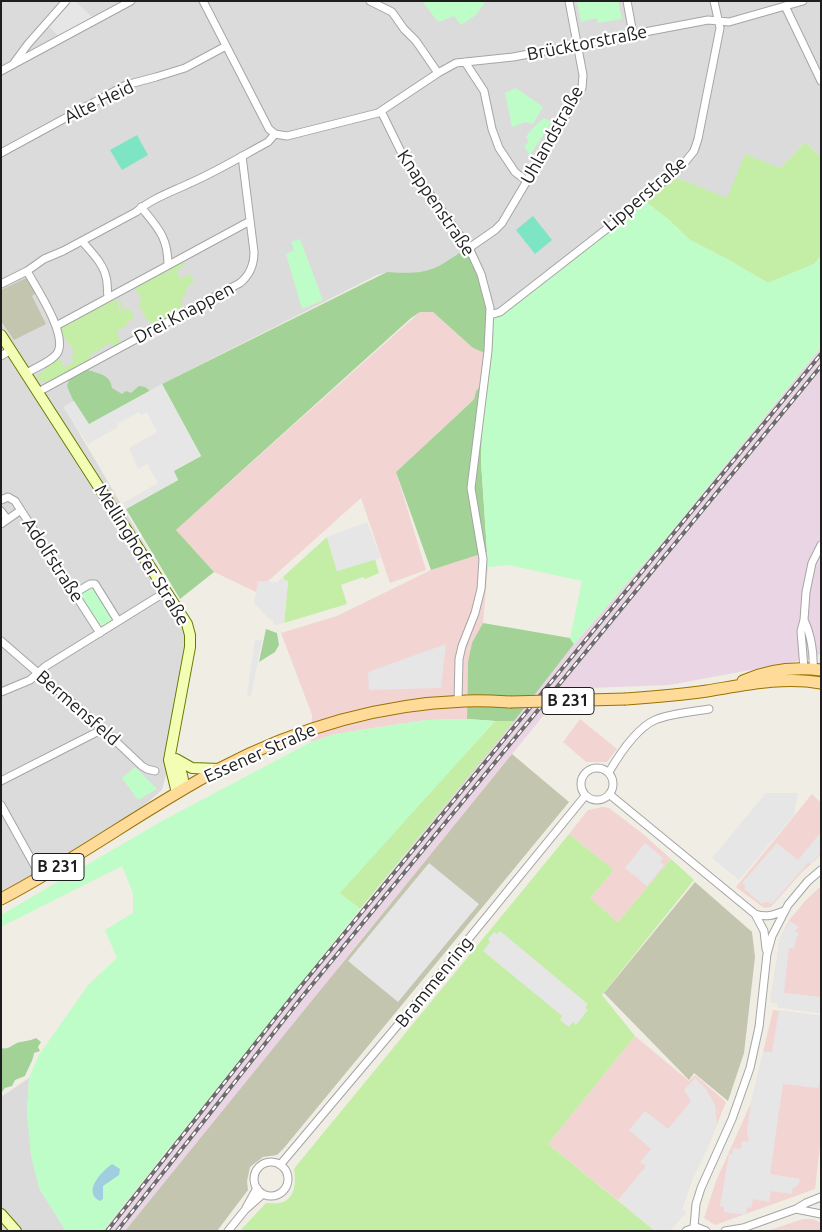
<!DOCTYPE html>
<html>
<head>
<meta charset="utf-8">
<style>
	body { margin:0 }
	#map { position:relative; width:822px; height:1232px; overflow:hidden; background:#f0ede4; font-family:Ubuntu,sans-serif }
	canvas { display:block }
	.frame { position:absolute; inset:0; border:2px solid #1e1e1e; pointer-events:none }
</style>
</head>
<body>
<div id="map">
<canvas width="822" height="1232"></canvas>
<div class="frame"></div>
</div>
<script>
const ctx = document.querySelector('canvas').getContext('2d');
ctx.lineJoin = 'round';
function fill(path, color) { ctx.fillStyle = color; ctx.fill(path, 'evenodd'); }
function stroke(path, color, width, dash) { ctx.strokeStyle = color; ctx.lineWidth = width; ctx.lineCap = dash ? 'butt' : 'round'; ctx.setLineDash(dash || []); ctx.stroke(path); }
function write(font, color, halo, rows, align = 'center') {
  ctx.font = font + ' Ubuntu,sans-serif'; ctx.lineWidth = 4.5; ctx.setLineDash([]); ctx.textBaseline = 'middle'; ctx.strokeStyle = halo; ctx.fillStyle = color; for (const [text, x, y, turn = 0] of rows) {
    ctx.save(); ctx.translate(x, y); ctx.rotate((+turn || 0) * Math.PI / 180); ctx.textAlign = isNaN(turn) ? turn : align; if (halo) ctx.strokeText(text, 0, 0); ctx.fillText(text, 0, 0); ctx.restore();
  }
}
const residential = new Path2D(`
	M1,1H821V157L805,142L780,168L727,199L677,178L695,149L681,167L500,312L490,315L466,247L446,263L427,272L407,274L387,272L377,275L162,384L89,425L64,407L191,623L171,756L162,790L113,832L1,898Z
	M29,1078L27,1115L39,1188L66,1231H1V1097Z`);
const commercial = new Path2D(`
	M420,312H433L473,348L487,354L485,381L476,391L474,399L396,472L426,570L390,583L361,498L256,592L214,572L176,530Z
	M487,552L488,567L483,623L468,662L467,719L426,720L335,734L311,742L312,715L281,633L337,616L431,570Z
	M580,719L617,749L607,762H586L563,742Z
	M812,794L821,803V855L802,872L771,907L764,908L736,887Z
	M602,807L609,808L643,834L671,859L618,922L590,898L614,870L569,834L588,810Z
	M821,886V1013L777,1007V1003L770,1002L780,938L790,919L806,900Z
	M773,1010L821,1016V1137L815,1189L715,1225L704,1218L716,1181L751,1103Z
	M635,1036L689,1081L695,1075L726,1102L708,1147L692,1180L682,1209L686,1212L670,1231H656L548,1144Z
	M803,1219H813L821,1223V1231H767Z`);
const industrial = new Path2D(`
	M821,347V654L794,662L669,685L565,689L342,963L139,1231H103L574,644L666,538Z`);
const construction = new Path2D(`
	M28,277L36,293L32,296L46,324L14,340L1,321V290Z
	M512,754L569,802L284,1148L277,1155L263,1157L250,1167L247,1181L248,1190L217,1231H125Z
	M695,882L752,932L755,957L744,1053L728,1101L694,1073L689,1080L604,993Z`);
const grass = new Path2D(`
	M805,142L821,157V256L814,264L768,283L727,259L690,240L669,220L642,199L677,178L727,198L745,154L780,168Z
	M183,261L185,266L177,270L180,279L190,274L196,285L193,282L191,285L189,284L186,289L187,291L182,299L180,312L157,325L147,320L138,303L142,300L134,286L166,270L167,273H169L168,269Z
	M118,295L125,310L130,309L134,317L131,321L129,320L126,324L128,325L117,331L120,344L115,348L110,343L89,356L90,361L65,375L63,373C54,379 45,387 36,377L45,369L44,366L59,357L64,367L74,362L71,356L75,353C70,343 63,337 59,327L115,297L121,315H122Z
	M327,537L337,571L375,559L379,573L365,579L363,577L341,585L347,604L284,623L288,581L284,580V576Z
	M495,721H514L360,909L339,893Z
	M569,834L614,870L590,898L618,922L671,859L694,880L602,995L635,1036L548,1144L655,1231H240L266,1203C271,1203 279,1204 283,1202C296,1197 296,1180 294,1169L297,1165Z`);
const forest = new Path2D(`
	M467,247L487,295V354L473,348L433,312H420L411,318L176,530L214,572L180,599L126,509L178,480L173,471L201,456L162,384L387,272C427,275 435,271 467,247Z
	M88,370C99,374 110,374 112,388L122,394L126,391L131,393L139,386L145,387L150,391L89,425L72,398L67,386L69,380C76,376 81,372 88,370Z
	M485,381L481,461L487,552L431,570L396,472L468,405L474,399L476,391Z
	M483,623L570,638L574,644L514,721H495L467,719L468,662L472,643Z
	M266,629L277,633L279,645L275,652L259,662Z
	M36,1038L41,1042L38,1047L40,1051L34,1053C33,1061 28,1068 25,1076L15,1080L12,1086L5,1088L1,1093V1048C10,1050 12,1044 20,1042C25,1041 30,1041 36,1038Z`);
const park = new Path2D(`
	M422,1H486L476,15L461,25L454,16L438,22Z
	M577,1H618L622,19L598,23L597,18L581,22Z
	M516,88L543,107L533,124L525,122L512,127L505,93Z
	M544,118L552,122L530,155L524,146L529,142L526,137C529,132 539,121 544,118Z
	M642,199L669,220L690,240L727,259L768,283L814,264L821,256V347L666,538L574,644L570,638L582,581L509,565L488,567L481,461L482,421L490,316Z
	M300,239L323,300L302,309L286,254L294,250L291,242Z
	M92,584L118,621L100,633L75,593Z
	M467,719L495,721L340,893L360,909L103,1231H66L39,1188L31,1156L27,1115L29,1078L39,1055L88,985L117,958L105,930L133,913V893L122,866L1,927V915L162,821L311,742L335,734L426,720Z
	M135,767L157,789L138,800L122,778Z`);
const pitch = new Path2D(`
	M137,135L148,155L122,170L110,150Z
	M533,216L552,240L535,254L516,230Z`);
const parking = new Path2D(`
	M72,1H75L92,17L60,37L49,27Z
	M194,310L196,315L141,346L139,341Z
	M162,384L201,456L174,471L178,480L126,509L123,503L158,483L147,464L138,469L129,448L157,432L147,412L141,415L139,412L117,424L118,427L88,444L63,407L74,401L89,424Z
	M367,522L381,558L337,571L327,537Z
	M284,576V580L288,581L284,623L277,625L273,624V620L269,619L254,603L258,581L277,582Z
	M255,640H262L251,696L247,695Z
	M446,644L441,688L369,690L368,672Z
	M766,793H798L794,815L739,880L712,858Z
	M821,832V853L811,864L808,863L772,904L766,902L762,904L744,889L746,886L742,883L777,843L798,860Z
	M645,843L663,858L660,862L664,865L647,886L638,879L640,875L637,878L625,868Z
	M429,863L479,904L398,1002L348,961Z
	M790,921L799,927L795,931L799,934L796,939L794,949L789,948L784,993L821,997V1013L777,1007V1003L770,1002L780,938Z
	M500,931L588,1004L585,1008L588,1010L576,1025L573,1022L569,1027L560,1020L562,1016L483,951L490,942L488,939L491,936L494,932L497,934Z
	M779,1011L821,1016V1071L818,1088L783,1084L770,1174L800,1179L799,1184L792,1189V1194L771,1191L769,1202L753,1199L751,1208L747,1207L746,1215L724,1212V1207L720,1206L729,1154H732L733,1148L741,1149L742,1141L749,1142L747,1131L751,1103L763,1052H772Z
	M695,1078L706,1089L715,1105L717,1124L708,1147L692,1180L682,1209L686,1212L670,1231H656L618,1200L646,1166L640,1162L651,1149L629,1130L645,1111L668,1129L691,1101L684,1090Z`);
const water = new Path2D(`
	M112,1164L120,1169L119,1175L103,1186V1199L100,1201C82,1192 101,1172 112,1164Z`);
const minor = new Path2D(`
	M203,1L269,129L275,134L287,136L378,113L438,73L456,63L513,57L708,20L729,22L803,1
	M370,1L392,12L404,29L416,41L438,73
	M627,1L633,34
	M785,6L821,81
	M465,62L484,91L492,129L499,148L515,172L527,181
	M14,63L28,44L66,1
	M1,71L131,1
	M381,111L404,158L469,248L481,274L490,308L488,351L471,488L483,559L481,589L475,613L462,646L459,659L458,701
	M1,153L126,85L156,77L185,68L226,46
	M141,207C158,228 168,237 168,265
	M82,241C91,252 103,263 106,277C108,284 107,291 108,297
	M469,248L495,230L502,223L582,88L583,75L569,1
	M1,284L27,271L44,259L63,251L136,212C151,199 171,192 188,184C216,172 242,156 268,142L275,134
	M490,315L500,312L604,231L681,167L694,151L698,139L720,28L714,1
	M56,326L250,221
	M1,356L11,350
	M26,373C35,368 53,361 58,352C67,333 36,288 27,271
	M38,392L240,283C250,275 254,265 254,252L242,156
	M1,500L8,497L15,501L100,633
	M1,511L7,519
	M1,524L21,510
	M75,593L90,584H95L118,621
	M804,620C811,634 814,654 813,669
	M1,641L106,732L142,766L147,769L155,771
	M804,669L801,631L804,620L806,592L812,563L821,545
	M1,692L30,680L46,666L167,591
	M581 784a16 16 0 1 1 32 0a16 16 0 1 1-32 0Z
	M609,772C619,755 637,728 655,720C671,713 692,712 709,709
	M1,781L103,729
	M609,794L755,914C766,918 774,915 784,911
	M1,805L41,877
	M755,914L764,931L766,949
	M254 1179a17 17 0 1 1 34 0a17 17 0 1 1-34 0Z
	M280,1165L413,1007L585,796
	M246,1208L257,1188
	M796,1209L821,1214
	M694,1227L696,1204L701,1188L732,1119L750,1068L759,1027L767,954L772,936L788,905L808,881L821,870
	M228,1231L245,1210L263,1194
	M686,1231L696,1227L706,1231
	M725,1231L743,1228L796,1209L806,1203L821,1197`);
const secondary = new Path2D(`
	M1,335L187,624L190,635V647L169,760L177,793C189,782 180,773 177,760
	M176,759L192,768L219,769
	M1,1214L16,1231`);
const primary = new Path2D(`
	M743,681C767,670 795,667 821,670
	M626,699C653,697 680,695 707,691C744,685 783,676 821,683
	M1,899C76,860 144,809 219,769C295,729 379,704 465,701C480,700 495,701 510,702`);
const rail = new Path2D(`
	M107,1231L296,992L821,354
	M117,1231L302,997L821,366`);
const primaryBridge = new Path2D(`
	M510,702L626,699`);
const shields = [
	[568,701,52],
	[58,867,52]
];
const shieldNames = [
	["B 231",568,701],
	["B 231",58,867]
];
const streetNames = [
	["Brücktorstraße",587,43,-11],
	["Alte Heid",99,102,-26],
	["Uhlandstraße",552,135,-61],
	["Lipperstraße",645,194,-41],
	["Knappenstraße",436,203,56],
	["Drei Knappen",184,313,-28],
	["Mellinghofer Straße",142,555,58],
	["Adolfstraße",53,560,57],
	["Bermensfeld",78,708,41],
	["Essener Straße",260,753,-24],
	["Brammenring",434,982,-51]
];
fill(residential, '#dcdbdb');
fill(commercial, '#f2d5d2');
fill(industrial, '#ead5e4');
fill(construction, '#c3c5af');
fill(grass, '#c4eda6');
fill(forest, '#a3d296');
fill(park, '#befdc8');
fill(pitch, '#7de4c4');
fill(parking, '#e6e6e6');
fill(water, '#a1cde0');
stroke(minor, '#a5a5a5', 9);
stroke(secondary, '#647b00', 12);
stroke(primary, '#997200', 13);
stroke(minor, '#fff', 7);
stroke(secondary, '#f4fdb4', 10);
stroke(primary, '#ffdb9a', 11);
stroke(rail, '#6c6c6c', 4);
stroke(rail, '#fff', 2, [5.5]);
stroke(primaryBridge, '#997200', 13, []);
stroke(primaryBridge, '#ffdb9a', 11);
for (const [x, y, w] of shields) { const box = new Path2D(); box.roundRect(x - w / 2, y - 13.5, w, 27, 4); ctx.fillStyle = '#fff'; ctx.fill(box); stroke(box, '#1e1e1e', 1); }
write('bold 16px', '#1e1e1e', null, shieldNames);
write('18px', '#1e1e1e', '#fff', streetNames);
</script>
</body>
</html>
